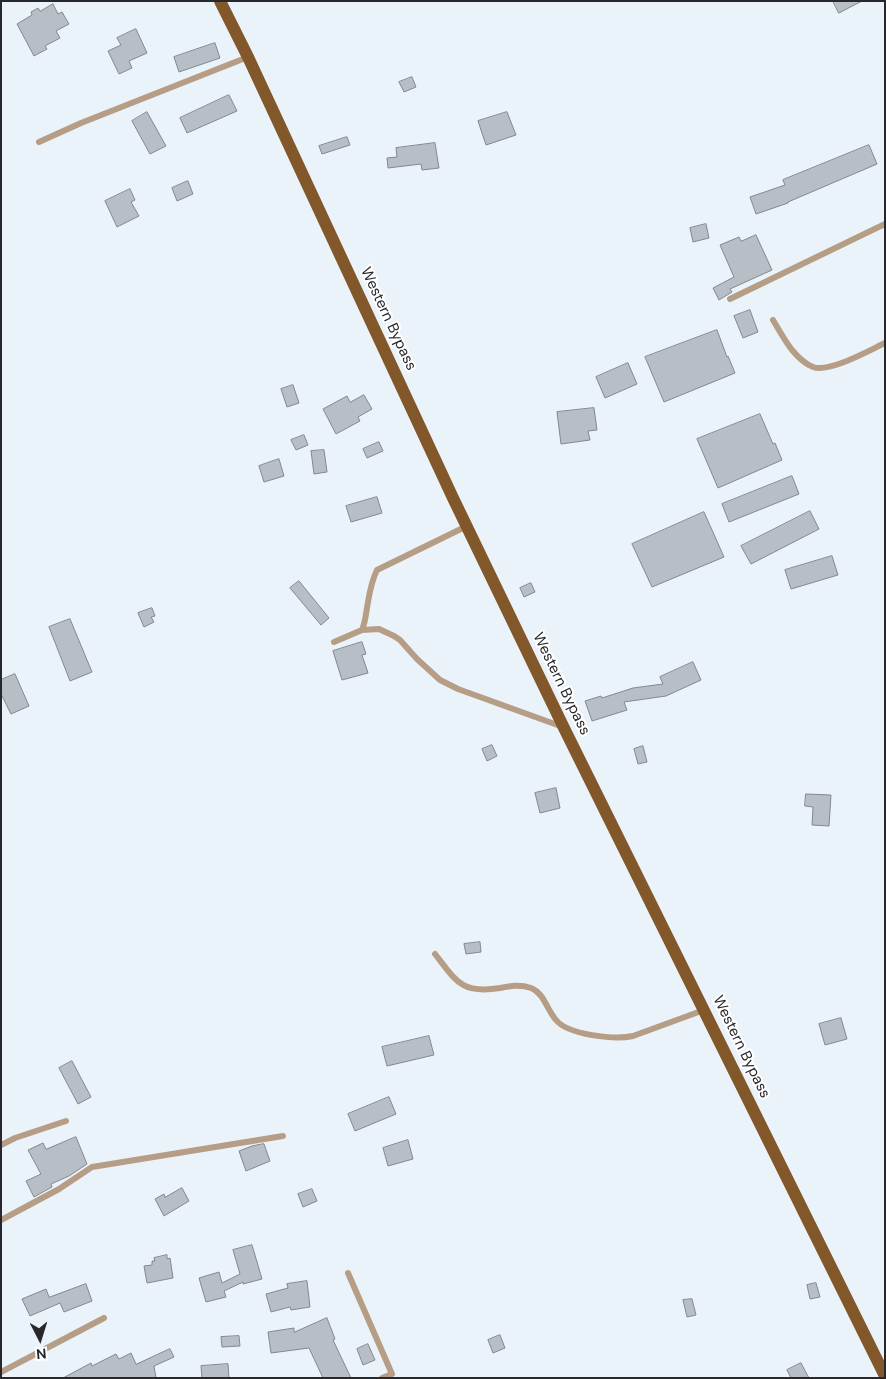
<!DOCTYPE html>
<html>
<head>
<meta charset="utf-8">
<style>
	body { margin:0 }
	#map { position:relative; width:886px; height:1379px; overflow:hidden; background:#ebf3fa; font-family:"DM Sans",sans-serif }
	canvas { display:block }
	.frame { position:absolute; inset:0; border:2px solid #26282b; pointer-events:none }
	.north { position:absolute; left:15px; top:1314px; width:50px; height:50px; -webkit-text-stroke:4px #fff; paint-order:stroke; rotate:175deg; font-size:14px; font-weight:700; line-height:20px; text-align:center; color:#26282b }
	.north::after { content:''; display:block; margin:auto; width:18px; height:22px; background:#26282b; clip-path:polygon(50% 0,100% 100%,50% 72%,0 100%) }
</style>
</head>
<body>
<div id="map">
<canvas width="886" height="1379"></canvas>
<div class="frame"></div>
<div class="north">N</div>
</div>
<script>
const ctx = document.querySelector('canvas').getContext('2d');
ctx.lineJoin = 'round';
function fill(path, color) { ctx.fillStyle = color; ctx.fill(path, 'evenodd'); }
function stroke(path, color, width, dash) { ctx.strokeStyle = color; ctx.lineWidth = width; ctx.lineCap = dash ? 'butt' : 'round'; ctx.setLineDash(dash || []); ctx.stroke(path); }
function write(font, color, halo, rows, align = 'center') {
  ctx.font = font + ' "DM Sans",sans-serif'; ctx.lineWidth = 4; ctx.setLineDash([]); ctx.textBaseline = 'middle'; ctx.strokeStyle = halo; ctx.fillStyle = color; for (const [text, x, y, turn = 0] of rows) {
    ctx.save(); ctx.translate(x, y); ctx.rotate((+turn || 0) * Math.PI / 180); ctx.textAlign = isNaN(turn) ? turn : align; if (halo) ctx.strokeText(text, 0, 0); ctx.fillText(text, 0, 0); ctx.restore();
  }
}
const building = new Path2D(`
	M833,1H862L839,13Z
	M53,4L58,14L62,12L69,24L56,31L60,38L45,46L47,49L34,56L17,24L32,15L31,12L38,8L40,11Z
	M136,29L147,53L129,61L132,68L119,74L108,51L121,45L117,38Z
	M215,43L220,58L179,72L174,57Z
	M412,77L416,87L404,92L399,82Z
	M229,95L237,111L187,133L180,118Z
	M147,112L166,146L150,154L132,121Z
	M507,112L516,135L486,145L478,121Z
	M347,137L350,145L322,154L319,146Z
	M435,143L439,168L422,170L421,164L388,168L387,158L397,157L396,148Z
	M869,145L877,164L788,202V203L756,214L750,197L785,185L783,180Z
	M188,181L193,194L177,201L172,188Z
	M130,189L135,200L131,202L139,216L117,227L105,201Z
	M706,224L709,238L693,242L690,228Z
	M756,235L772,270L730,289L732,292L719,300L713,288L734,277L720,245L739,237L741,241Z
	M750,310L758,332L743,338L734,316Z
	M717,330L727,357L728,356L735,373L664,402L645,357Z
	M628,363L637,384L605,398L596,377Z
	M293,385L299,403L287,407L281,389Z
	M364,395L372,409L358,417L360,421L336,434L323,409L347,396L350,402Z
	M594,408L597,430L588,431L590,440L561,444L557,412Z
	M760,414L773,444L775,443L782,460L718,488L697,439Z
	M304,435L308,445L296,450L291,440Z
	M379,442L383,451L367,458L363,449Z
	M324,450L327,472L314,474L311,451Z
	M279,459L284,476L264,482L259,466Z
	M792,476L799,494L729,522L722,504Z
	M377,497L382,513L351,522L346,506Z
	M810,511L819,529L751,564L741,546Z
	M704,512L724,557L652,587L632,544Z
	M832,556L838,575L791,589L785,570Z
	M299,581L329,618L321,625L290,588Z
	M531,583L535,592L524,597L520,588Z
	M152,608L155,616L151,617L154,622L144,627L138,613Z
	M70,619L92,672L70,681L49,627Z
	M362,642L366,654L362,655L368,673L342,680L333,651Z
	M693,662L701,680L666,696L624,702L627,710L592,721L585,701L601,696L602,698L633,688L663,684L660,677Z
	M15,674L29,706L11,714L1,694V680Z
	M492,745L497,756L487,761L482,749Z
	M643,746L647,762L638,764L634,749Z
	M556,788L560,808L540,813L535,793Z
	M806,794L831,795L829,826L812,825L813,807L805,806Z
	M480,942L481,952L466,954L464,944Z
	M841,1018L847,1039L825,1045L819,1024Z
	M429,1036L434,1055L387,1066L382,1047Z
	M72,1061L91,1097L78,1104L59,1068Z
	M389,1097L396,1114L355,1131L348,1114Z
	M76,1137L87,1164L69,1176L51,1184L52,1187L34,1197L26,1181L41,1174L28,1150L43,1143L46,1149Z
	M408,1140L413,1159L388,1166L383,1148Z
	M264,1144L270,1161L246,1171L239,1151L252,1146Z
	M182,1188L189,1201L164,1216L155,1199L164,1194L165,1197Z
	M312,1189L317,1201L303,1207L298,1194Z
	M252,1245L262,1279L243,1284V1282L224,1291L226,1297L206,1302L199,1278L219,1272L222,1283L240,1274L233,1250Z
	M167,1255V1259L170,1258L173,1278L147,1283L144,1266L152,1265V1261H155L154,1258Z
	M307,1281L310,1307L291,1310L290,1307L271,1312L266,1294L288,1288L287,1284Z
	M816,1283L820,1297L810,1299L807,1285Z
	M86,1284L92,1301L64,1312L60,1303L30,1316L22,1299L46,1289L49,1297Z
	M692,1299L696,1315L687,1317L683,1300Z
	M327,1318L335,1339L333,1340L351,1378H323L309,1348L271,1353L268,1332L294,1328V1332Z
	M500,1335L505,1348L493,1353L488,1340Z
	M239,1336L240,1346L222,1347L221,1337Z
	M368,1344L375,1360L363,1365L357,1349Z
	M170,1349L174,1357L154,1366L156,1378H63L91,1363L92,1366L116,1354L119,1359L131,1353L136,1364Z
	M801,1363L809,1378H791L787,1370Z
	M228,1364L229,1378H202L201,1366Z`);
const lane = new Path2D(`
	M39,142L81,123L248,57
	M730,299L885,224
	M773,320C779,330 785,341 792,350C797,356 805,364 813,367C829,373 868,351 885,343
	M362,630L379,629L394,636L400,640L417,659L440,680L458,689L563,727
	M334,642L362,630C366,620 366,612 368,602C370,590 372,580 377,570L467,526
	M435,954C457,982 461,994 500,988C510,986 520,984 531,988C544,993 547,1010 556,1020C568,1035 615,1040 633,1036L704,1010
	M1,1145L15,1138L66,1121
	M1,1220L59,1189L92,1167L283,1136
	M348,1273L392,1374L382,1378
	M1,1372L104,1318`);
const primary = new Path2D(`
	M220,1L248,57L453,498L564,728L885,1376`);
const streetNames = [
	["Western Bypass",388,319,65],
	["Western Bypass",561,684,64],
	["Western Bypass",741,1047,64]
];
fill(building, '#b7bec5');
stroke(building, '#81888e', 1);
stroke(lane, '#b69d86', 6);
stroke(primary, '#82572a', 12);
write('15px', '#26282b', '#fff', streetNames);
</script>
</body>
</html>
